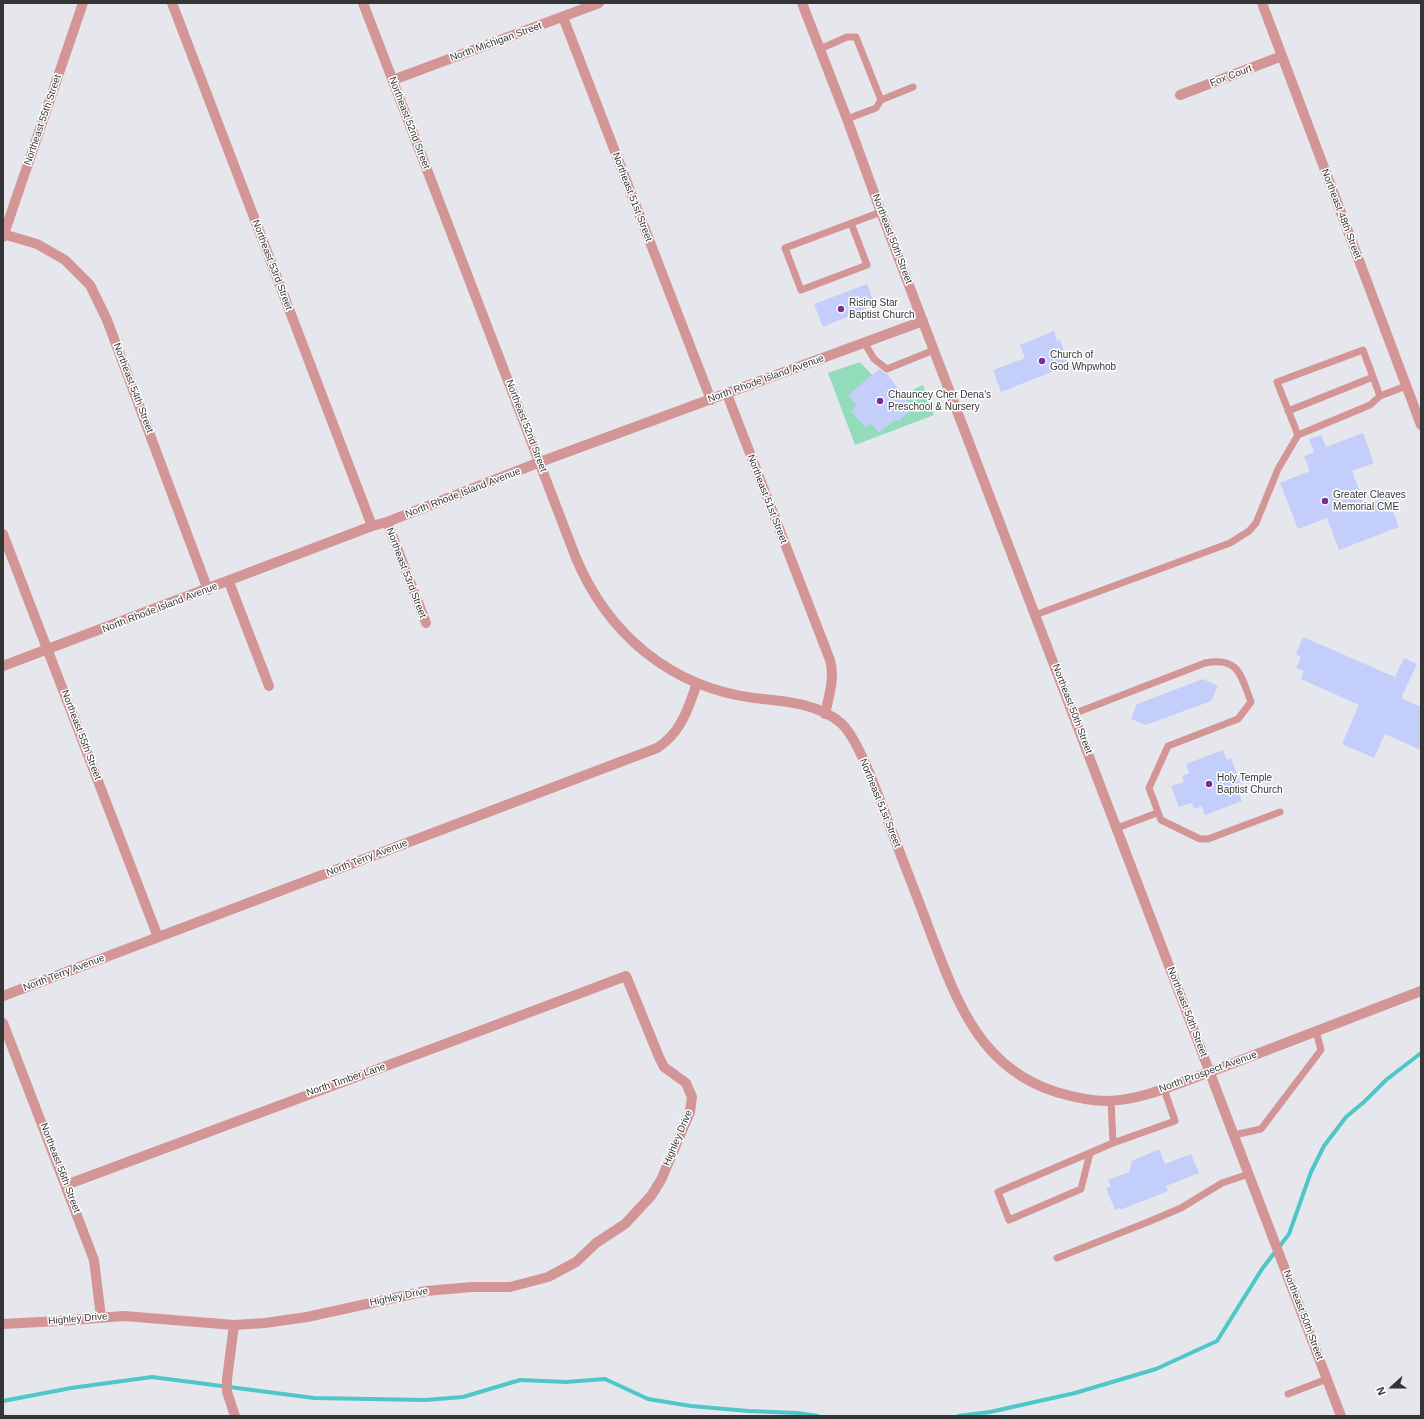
<!DOCTYPE html>
<html>
<head>
<meta charset="utf-8">
<style>
	body { margin:0 }
	#map { position:relative; width:1424px; height:1419px; overflow:hidden; background:#e6e7ec; font-family:Helvetica,sans-serif }
	canvas { display:block }
	.frame { position:absolute; inset:0; border:4px solid #343537; pointer-events:none }
	.north { position:absolute; left:1372px; top:1367px; width:40px; height:40px; -webkit-text-stroke:3px #fff; paint-order:stroke; rotate:249deg; font-size:11px; font-weight:700; line-height:16px; text-align:center; color:#343537 }
	.north::after { content:''; display:block; margin:auto; width:14px; height:18px; background:#343537; clip-path:polygon(50% 0,100% 100%,50% 72%,0 100%) }
</style>
</head>
<body>
<div id="map">
<canvas width="1424" height="1419"></canvas>
<div class="frame"></div>
<div class="north">N</div>
</div>
<script>
const ctx = document.querySelector('canvas').getContext('2d');
ctx.lineJoin = 'round';
function fill(path, color) { ctx.fillStyle = color; ctx.fill(path, 'evenodd'); }
function stroke(path, color, width, dash) { ctx.strokeStyle = color; ctx.lineWidth = width; ctx.lineCap = dash ? 'butt' : 'round'; ctx.setLineDash(dash || []); ctx.stroke(path); }
function write(font, color, halo, rows, align = 'center') {
  ctx.font = font + ' Helvetica,sans-serif'; ctx.lineWidth = 3; ctx.setLineDash([]); ctx.textBaseline = 'middle'; ctx.strokeStyle = halo; ctx.fillStyle = color; for (const [text, x, y, turn = 0] of rows) {
    ctx.save(); ctx.translate(x, y); ctx.rotate((+turn || 0) * Math.PI / 180); ctx.textAlign = isNaN(turn) ? turn : align; if (halo) ctx.strokeText(text, 0, 0); ctx.fillText(text, 0, 0); ctx.restore();
  }
}
const green = new Path2D(`
	M860,362L874,377L857,406L851,411L866,427L871,423L879,432L896,419L898,421L913,408L903,396L904,394L923,385L934,415L855,445L828,373Z`);
const stream = new Path2D(`
	M3,1401L71,1388L152,1377L314,1398L425,1400L463,1397L520,1380L566,1382L605,1379L648,1399L691,1406L748,1411L797,1413L818,1416
	M958,1416L990,1412L1075,1393L1156,1369L1217,1341L1262,1269L1289,1234L1311,1172L1324,1146L1346,1117L1364,1102L1386,1080L1421,1053`);
const building = new Path2D(`
	M867,284L875,305L823,327L814,304Z
	M1054,331L1057,341L1060,340L1069,365L1001,392L993,370L1025,358L1020,345Z
	M879,369L887,374L913,408L898,421L896,419L879,432L871,423L866,428L851,411L857,406L848,395Z
	M1363,433L1374,463L1352,471L1365,506L1387,497L1399,527L1339,550L1327,518L1298,529L1280,483L1310,471L1304,456L1314,452L1309,439L1321,435L1326,447Z
	M1303,637L1395,677L1404,658L1417,664L1401,698L1421,707V750L1385,734L1374,758L1342,744L1359,705L1301,679L1304,671L1296,668L1301,657L1296,654Z
	M1203,679L1218,686L1211,701L1146,725L1131,719L1137,704Z
	M1223,750L1227,760L1231,758L1243,790L1238,791L1242,801L1205,815L1202,806L1194,809L1192,803L1179,807L1171,786L1184,782L1182,776L1189,773L1186,764Z
	M1159,1149L1165,1164L1191,1154L1199,1173L1166,1186L1168,1191L1120,1210L1119,1208L1115,1210L1106,1188L1111,1187L1108,1180L1129,1172L1132,1161Z`);
const service = new Path2D(`
	M820,49L847,37H856L881,100L876,108L847,119
	M881,100L913,87
	M851,223L867,265L801,290L785,248L881,212
	M864,342L874,359L887,369L934,350
	M1288,411L1373,377
	M1298,435L1277,382L1363,350L1380,396
	M1035,615L1230,543L1249,531L1256,523L1278,469L1298,435L1370,405L1380,396L1406,386
	M1073,714L1205,663C1239,656 1241,676 1251,702L1238,719L1168,746L1149,788L1161,820L1200,839H1208L1280,812
	M1117,828L1157,813
	M1111,1100L1113,1143L1175,1121L1164,1089
	M1234,1135L1261,1129L1321,1050L1316,1031
	M1090,1153L1081,1189L1009,1220L998,1192L1113,1143
	M1057,1258L1148,1222L1181,1208L1222,1183L1249,1174
	M1288,1394L1327,1379`);
const minor = new Path2D(`
	M172,3L372,526
	M363,3L576,558C608,634 670,687 754,698C782,701 819,703 842,724C860,742 878,796 888,821C902,859 917,896 931,934C957,1002 980,1068 1056,1092C1073,1097 1089,1101 1107,1101C1143,1100 1176,1084 1210,1072
	M1262,3L1421,425
	M563,17L711,400
	M393,80L599,3
	M1180,95L1282,56
	M3,234L37,244L65,260L90,285L107,320L208,590
	M3,237L83,3
	M727,394L830,660C835,679 829,695 825,714
	M387,522L426,623
	M3,534L158,937
	M229,582L269,686
	M3,666L372,526L387,522L540,462L923,321
	M3,996L657,748C681,733 688,709 697,683
	M3,1023L94,1260L101,1317
	M3,1324L59,1321L124,1316L234,1325L265,1323L307,1317L426,1291L472,1287H510L548,1277L576,1262L596,1243L625,1224L651,1196L661,1180L690,1112L692,1097L686,1083L664,1067L659,1057L626,976C440,1047 253,1114 66,1185
	M234,1325L227,1379V1392L235,1416`);
const tertiary = new Path2D(`
	M802,3L847,119L881,212L1341,1416
	M1210,1072L1421,991`);
const markers = [
	[841,309,4,"#782c9e"],
	[1042,361,4,"#782c9e"],
	[880,401,4,"#782c9e"],
	[1325,501,4,"#782c9e"],
	[1209,784,4,"#782c9e"]
];
const streetNames = [
	["North Michigan Street",496,42,-20],
	["Fox Court",1231,76,-21],
	["Northeast 55th Street",43,120,-71],
	["Northeast 52nd Street",409,123,69],
	["Northeast 51st Street",632,197,69],
	["Northeast 48th Street",1341,214,69],
	["Northeast 50th Street",892,239,69],
	["Northeast 53rd Street",272,265,69],
	["North Rhode Island Avenue",766,379,-20],
	["Northeast 54th Street",133,388,69],
	["Northeast 52nd Street",526,426,69],
	["North Rhode Island Avenue",463,493,-21],
	["Northeast 51st Street",767,499,69],
	["Northeast 53rd Street",406,573,69],
	["North Rhode Island Avenue",160,608,-21],
	["Northeast 50th Street",1072,709,69],
	["Northeast 55th Street",81,735,69],
	["Northeast 51st Street",880,803,68],
	["North Terry Avenue",367,858,-21],
	["North Terry Avenue",64,973,-21],
	["Northeast 50th Street",1187,1012,69],
	["North Prospect Avenue",1208,1072,-20],
	["North Timber Lane",346,1080,-19],
	["Highley Drive",678,1138,-67],
	["Northeast 56th Street",60,1168,69],
	["Highley Drive",399,1297,-12],
	["Northeast 50th Street",1303,1315,69],
	["Highley Drive",78,1319,-5]
];
const poiNames = [
	["Rising Star",849,303],
	["Baptist Church",849,315],
	["Church of",1050,355],
	["God Whpwhob",1050,367],
	["Chauncey Cher Dena's",888,395],
	["Preschool & Nursery",888,407],
	["Greater Cleaves",1333,495],
	["Memorial CME",1333,507],
	["Holy Temple",1217,778],
	["Baptist Church",1217,790]
];
fill(green, '#92dbbb');
stroke(stream, '#4fc6c7', 4);
fill(building, '#c3cefb');
stroke(service, '#d39596', 7);
stroke(minor, '#d39596', 10);
stroke(tertiary, '#d39596', 10);
for (const [x, y, r, color] of markers) { const dot = new Path2D(); dot.arc(x, y, r, 0, 2 * Math.PI); ctx.fillStyle = color; ctx.fill(dot); stroke(dot, '#fff', 1.5); }
write('10px', '#343537', '#fff', streetNames);
write('10px', '#343537', '#fff', poiNames, 'left');
</script>
</body>
</html>
